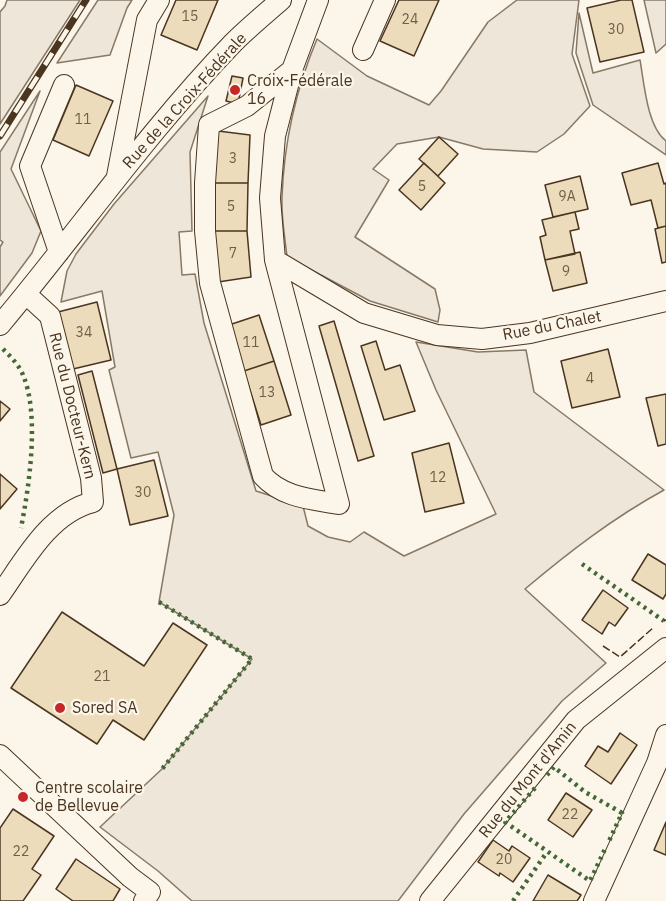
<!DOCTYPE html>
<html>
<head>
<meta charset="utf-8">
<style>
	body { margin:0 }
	canvas { display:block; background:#fbf6e9 }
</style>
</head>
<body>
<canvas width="666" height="901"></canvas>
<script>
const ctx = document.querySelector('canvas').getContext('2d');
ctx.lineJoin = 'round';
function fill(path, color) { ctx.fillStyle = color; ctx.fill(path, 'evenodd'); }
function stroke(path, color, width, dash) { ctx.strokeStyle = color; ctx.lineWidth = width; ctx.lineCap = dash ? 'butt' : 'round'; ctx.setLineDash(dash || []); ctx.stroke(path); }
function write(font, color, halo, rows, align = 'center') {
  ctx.font = font + ' "IBM Plex Sans",sans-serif'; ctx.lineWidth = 4.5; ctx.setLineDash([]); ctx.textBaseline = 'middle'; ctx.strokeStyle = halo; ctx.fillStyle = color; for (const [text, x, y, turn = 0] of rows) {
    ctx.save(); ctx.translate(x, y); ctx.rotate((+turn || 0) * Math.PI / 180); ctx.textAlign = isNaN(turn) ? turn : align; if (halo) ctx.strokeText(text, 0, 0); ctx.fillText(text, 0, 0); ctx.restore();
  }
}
const green = new Path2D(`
	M7,0H80L0,124V12L5,6Z
	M98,0H132L127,8L110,55L57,63Z
	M517,0H579L572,54L590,106L564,134L537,152L483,149L439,137L397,144L373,169L389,180L355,237L435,289L440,310L438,322L370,301L287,257C285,237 281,217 282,197C284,142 296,89 317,39L367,76L429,105L441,91L488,22Z
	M644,0H666V44L656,53Z
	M579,13L593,73L640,60C644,82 647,127 666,141V155L593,105L576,53Z
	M40,91L11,169L41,231L32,253L0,296V247L3,242L0,240V152Z
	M208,96L190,152L192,231L179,232L182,275L195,274L204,323L256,491L303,506L308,526L328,537L350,542L364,532L404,556L496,514L436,390L416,342L478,352L526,350L534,392L664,490C613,518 569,552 525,589L606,663L562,701L464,814L398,901H192L158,871L100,827L162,769L252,659L159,602L174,515L158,452L131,458L109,370L115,367L102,291L61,302L67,271L76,254L114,204Z`);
const building = new Path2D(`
	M176,0H218L197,50L161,35Z
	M399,0H439L414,56L380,41Z
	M621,0H632L644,52L600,62L587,8Z
	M232,76L243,78L238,104L226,101Z
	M76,85L113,101L89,156L53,140Z
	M218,131L250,135L248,183H214Z
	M439,137L458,154L438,176L419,159Z
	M424,163L445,183L421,210L399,190Z
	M658,163L664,184L666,183V226L658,228L651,200L631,205L622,173Z
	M580,176L588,209L553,217L545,185Z
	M214,183H248L247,231H214Z
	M575,212L579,229L570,231L575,254L545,260L540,237L546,235L542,220Z
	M666,226V262L662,263L655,229Z
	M214,231H247L251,277L218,282Z
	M580,252L587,283L553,291L545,260Z
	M97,302L111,360L73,369L58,312Z
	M259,315L274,361L244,371L229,325Z
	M334,321L374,456L358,461L319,326Z
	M376,341L385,370L400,365L415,411L384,420L361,346Z
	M608,349L620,397L572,408L561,361Z
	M274,361L291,415L261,425L244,371Z
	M92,371L117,469L103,473L78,375Z
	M666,394V444L658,446L646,398Z
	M0,401L10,409L0,421Z
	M449,443L464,503L425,512L412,453Z
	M154,460L168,516L130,525L117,469Z
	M0,474L17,489L0,509Z
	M648,554L666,565V594L663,599L632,580Z
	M603,590L628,608L615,626L609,622L602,634L582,620Z
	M62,612L144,666L173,623L207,645L144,740L113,720L97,744L11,688Z
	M620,733L637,745L611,784L585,766L598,746L608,752Z
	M566,793L592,810L573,837L548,820Z
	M13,809L54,836L32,869L41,875L23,901H0V828Z
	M666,822V855L654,850Z
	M493,840L509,851L512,846L530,858L513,882L500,873L499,876L478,862Z
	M76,859L120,889L113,901H73L56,889Z
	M548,875L581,895L577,901H533Z`);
const minor = new Path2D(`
	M363,50L385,0
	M292,70L247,106L209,125L205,183V231L210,283L263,476C283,498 312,499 339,504L275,260L270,198L275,136L292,70L318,0
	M117,176L147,20L159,0
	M59,252L30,166L64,85
	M275,260L364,313L437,335L482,339L530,333L666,301
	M0,325C78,232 148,131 233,43C248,28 265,14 281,0
	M0,595C24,561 49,513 93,502L91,478L50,316L26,294
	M0,755L130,877L150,892L144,901
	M430,901L576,720L666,648
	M594,901L657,763L666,735`);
const rail = new Path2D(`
	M0,136L86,0`);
const hedge = new Path2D(`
	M3,349C11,357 19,365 23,375C40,415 29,487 21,528
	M582,564L664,621
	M159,602L252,659L162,769
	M547,775L554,767L585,792L622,813L609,841
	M535,788L505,822L590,881L605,849
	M513,901L547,852`);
const fence = new Path2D(`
	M664,621L666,620
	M603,646L620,657L653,628`);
const markers = [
	[235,90,6,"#c62828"],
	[60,708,6,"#c62828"],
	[23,797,6,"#c62828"]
];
const numberNames = [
	["15",190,17],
	["24",410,20],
	["30",616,30],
	["11",83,120],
	["3",233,159],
	["5",422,187],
	["9A",567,197],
	["5",231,207],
	["7",233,254],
	["9",566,272],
	["34",84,333],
	["11",251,343],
	["4",590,379],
	["13",267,393],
	["12",438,478],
	["30",143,493],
	["21",102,677],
	["22",570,815],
	["22",21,852],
	["20",504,860]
];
const poiNames = [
	["Croix-Fédérale",247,81],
	["16",247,99],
	["Sored SA",72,708],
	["Centre scolaire",35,788],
	["de Bellevue",35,806]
];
const streetNames = [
	["Rue de la Croix-Fédérale",185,101,-48],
	["Rue du Chalet",552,326,-11],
	["Rue du Docteur-Kern",72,406,76],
	["Rue du Mont d'Amin",528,780,-51]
];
fill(green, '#ede6d9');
stroke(green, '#887966', 1.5);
fill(building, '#ecdcbc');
stroke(building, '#4a3520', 1.5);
stroke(minor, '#4a3520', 22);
stroke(minor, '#fbf6e9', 20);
stroke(rail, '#4a3520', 7);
stroke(rail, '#fbf6e9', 4.5, [14]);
stroke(hedge, '#436837', 4.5, [3, 4.5]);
stroke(fence, '#4a3520', 1.5, [8, 3]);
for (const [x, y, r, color] of markers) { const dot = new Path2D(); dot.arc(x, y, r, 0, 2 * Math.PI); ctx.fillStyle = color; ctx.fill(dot); stroke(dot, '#fbf6e9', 2); }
write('14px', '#725f47', null, numberNames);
write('16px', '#4a3520', '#fbf6e9', poiNames, 'left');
write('16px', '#4a3520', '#fbf6e9', streetNames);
</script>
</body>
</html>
